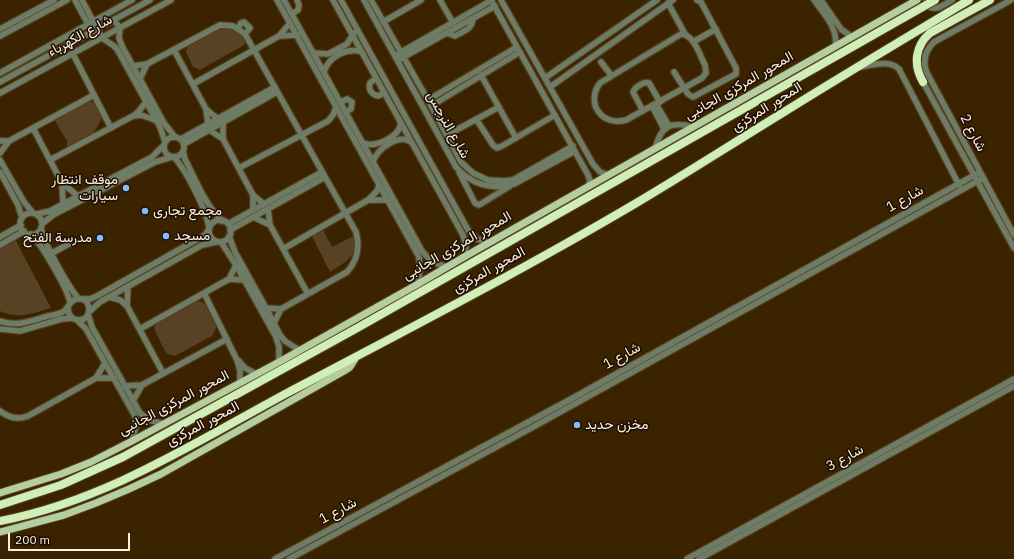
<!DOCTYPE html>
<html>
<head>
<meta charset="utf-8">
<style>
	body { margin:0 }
	#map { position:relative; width:1014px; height:559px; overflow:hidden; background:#3b2300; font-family:"IBM Plex Sans",sans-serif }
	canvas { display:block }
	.scale { position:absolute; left:8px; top:533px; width:122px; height:18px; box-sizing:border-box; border:2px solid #fdf0e2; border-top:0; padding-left:5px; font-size:12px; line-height:14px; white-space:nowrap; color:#fdf0e2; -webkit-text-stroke:3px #1c0e00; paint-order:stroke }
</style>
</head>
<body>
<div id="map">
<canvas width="1014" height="559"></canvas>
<div class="scale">200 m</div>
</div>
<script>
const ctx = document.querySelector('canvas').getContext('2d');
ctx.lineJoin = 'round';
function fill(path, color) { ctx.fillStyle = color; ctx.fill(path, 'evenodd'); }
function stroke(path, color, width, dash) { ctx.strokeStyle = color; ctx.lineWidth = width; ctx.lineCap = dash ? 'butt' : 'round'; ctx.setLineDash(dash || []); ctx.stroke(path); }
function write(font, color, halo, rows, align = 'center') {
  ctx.font = font + ' "IBM Plex Sans",Vazirmatn,sans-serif'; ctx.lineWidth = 3; ctx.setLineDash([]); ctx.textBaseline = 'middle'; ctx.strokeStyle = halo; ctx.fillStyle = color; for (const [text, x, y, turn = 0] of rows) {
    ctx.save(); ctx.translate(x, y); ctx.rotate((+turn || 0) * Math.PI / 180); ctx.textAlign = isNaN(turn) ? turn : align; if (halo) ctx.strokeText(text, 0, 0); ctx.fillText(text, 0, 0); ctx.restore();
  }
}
const green = new Path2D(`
	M224,26C233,25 240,32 246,39L244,45L200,70L193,67L186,52L187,46Z
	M86,101L96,103L102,115V118L93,134L67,147V141L54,119Z
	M322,228L332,247L355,235C355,239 356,244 355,248C353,259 339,266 330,272L311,234Z
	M15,239L51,308C34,313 17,320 0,311V247Z
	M196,301C209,300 213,317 217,326L212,336L175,356L168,354L165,351L155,331L154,328L157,322Z`);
const minor = new Path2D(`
	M75,0L89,26
	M82,0L102,38L114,46L117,49L160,127L165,142
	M277,0L419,257L420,269L418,284
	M284,0L422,251C429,260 437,265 447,267
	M333,0L463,235L466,246L464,257
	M341,0L468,230L477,239L489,243
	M364,0L456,167C471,184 491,190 514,184L575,151
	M371,0L428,100L461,162L473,173L488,180L504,181L513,180L573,146
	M440,0L453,23
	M491,0L588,175L590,181L588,187
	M501,0L593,164L600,172L609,175
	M814,0C824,14 839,29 835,47
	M821,0L841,29L852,37
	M926,0L928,6C936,12 945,4 952,0
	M1011,0L934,42C925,51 922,61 927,73L1014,235
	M668,3L685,34
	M292,14L298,10L299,5L297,0
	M114,20L120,28L119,38L122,46L164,123L175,137
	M383,22L421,0
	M238,28L241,23L244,22L250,28L245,34
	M0,29L54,0
	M447,33L455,36C465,30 471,30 473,19
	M681,34C694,34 700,56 705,65L706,73L702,78L626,120C602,127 585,103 600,83Z
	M0,36L67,0
	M279,36L297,35
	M693,42L716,29
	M174,50L206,109L218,119
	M313,53L328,54L347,44L354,33
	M73,54L111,128
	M398,54L492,0
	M400,59L495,6
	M601,62L611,75
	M133,66L147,64L220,25L233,26L245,34L356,232C360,247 358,260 347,272L281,309L266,308
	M860,67C873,65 889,59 899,69L959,185
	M324,72C328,57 347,47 362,52
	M674,72L688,94L693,97L736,74V68L701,2L697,0
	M0,73L132,0
	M481,75L516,138
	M376,78L370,83C368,89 371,94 378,96L384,93
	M545,78L657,0
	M140,79L147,64
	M0,82L150,0
	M923,82L1014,248
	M193,84L279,36L290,23
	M550,87L673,0
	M0,93L171,0
	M428,100L517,47
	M341,102L347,99L352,102L351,109L346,112
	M656,104L669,126
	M431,106L520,52
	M652,106L664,129
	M206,109L208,124
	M643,111L633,92C635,87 644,81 649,83L660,102
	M133,116L141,115L155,120
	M476,119L493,145L497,148L502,146L555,115
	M223,123V139L253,195L264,204
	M33,128L62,183L78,196
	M209,130L223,139
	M447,135L499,107
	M164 147a10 10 0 1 1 20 0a10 10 0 1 1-20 0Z
	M181,139L275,87
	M0,141H9L94,95
	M363,143C376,148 400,137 401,122
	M184,144L277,92
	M655,149C661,125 671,121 694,127
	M183,151L185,159C195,179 206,206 222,221
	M0,153L9,141
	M174,157C186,170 207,211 209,228
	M0,160L24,202L33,213
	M50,160L133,116L139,111L146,102
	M373,162C377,149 399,133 411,142
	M239,168L328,121L333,115L336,107
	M0,172L18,205L22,218
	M459,172L475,203L479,205L510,186
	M62,183L63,203
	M368,200H387L390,199
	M268,209L270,225L308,294
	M253,210V195
	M20 224a11 11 0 1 1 22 0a11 11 0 1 1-22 0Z
	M37,214L50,211L152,157L164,145
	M253,217L270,225
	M209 231a11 11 0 1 1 22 0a11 11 0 1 1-22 0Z
	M42,224L53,215L155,162L172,157
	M228,224L322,172
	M41,228C43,242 69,288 79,299
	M230,230L325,177
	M31,234C40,242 69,291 70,303
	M229,236L235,252L266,308L280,335L285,341L299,350
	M0,237L21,225
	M221,242L236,265L276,337L279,347V362
	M0,245L24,231
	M283,249L368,200L377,191L379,185
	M52,253L69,244
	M229,279L236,265
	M204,293L237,360L240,370V382
	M109,297L120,300L127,306L163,373
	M82,299H90L97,296L198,239L205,235L209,229
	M127,306L128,286
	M89,312L100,302L202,245L216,242
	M88,314L92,327L140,413L149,420L164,424
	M77,320L86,329L135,416L136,426L132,441
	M0,321C16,327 32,321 48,316C53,315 59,314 63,312C69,308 69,301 76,299C89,296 93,312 84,319C74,322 68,317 68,307
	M274,323L281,309
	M0,329L20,331L62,319L72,318
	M140,329L229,279L244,280
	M239,361L245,368L256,374
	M96,378H114
	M124,386L142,385L227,339
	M133,401L142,385
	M0,411C9,418 18,420 28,416L96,378L105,363
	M275,559L571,399L980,172
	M289,559L533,427L983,178
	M687,559L1014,379
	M699,559L1014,386`);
const major = new Path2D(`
	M0,493L61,474L91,462L132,441L279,362L418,284L464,257L917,0
	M0,532L64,515L96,503L129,489L161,474L344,371L350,367L355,359`);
const highway = new Path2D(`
	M923,82C913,65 915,46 930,33L990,0
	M0,505L61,485L123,457L359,327L905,17
	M0,521C105,501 194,443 287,393C405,331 523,270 638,202C687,173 735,142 784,112C845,74 907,37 969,0`);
const highwayBridge = new Path2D(`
	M905,17L935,0`);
const markers = [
	[126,188,4,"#83bcfb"],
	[145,211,4,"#83bcfb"],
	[166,236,4,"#83bcfb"],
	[100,238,4,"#83bcfb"],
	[577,425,4,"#83bcfb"]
];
const streetNames = [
	["شارع الكهرباء",80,36,-29],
	["المحور المركزى الجانبى",739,86,-30],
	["المحور المركزى",767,107,-32],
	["شارع النرجس",448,125,61],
	["شارع 2",973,133,62],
	["شارع 1",905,199,-29],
	["المحور المركزى الجانبى",457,246,-30],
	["المحور المركزى",489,270,-29],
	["شارع 1",622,356,-29],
	["المحور المركزى الجانبى",174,403,-28],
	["المحور المركزى",203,424,-28],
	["شارع 3",845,458,-29],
	["شارع 1",338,511,-28]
];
const poiNames = [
	["موقف انتظار",118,180,"right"],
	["سيارات",118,196,"right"],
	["مجمع تجارى",153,211],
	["مسجد",174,236],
	["مدرسة الفتح",92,238,"right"],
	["مخزن حديد",585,425]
];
fill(green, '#594123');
stroke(minor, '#564020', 8);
stroke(major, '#564020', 9);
stroke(highway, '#564020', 10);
stroke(minor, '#6e7b65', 5.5);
stroke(major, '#b4cda1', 7);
stroke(highway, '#d0eeb8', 8);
stroke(highwayBridge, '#564020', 10, []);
stroke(highwayBridge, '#d0eeb8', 8);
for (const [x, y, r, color] of markers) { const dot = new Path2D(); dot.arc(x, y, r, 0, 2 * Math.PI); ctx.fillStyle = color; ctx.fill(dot); stroke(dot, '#1c0e00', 1.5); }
write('14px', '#fdf0e2', '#1c0e00', streetNames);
write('14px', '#fdf0e2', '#1c0e00', poiNames, 'left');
</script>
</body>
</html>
